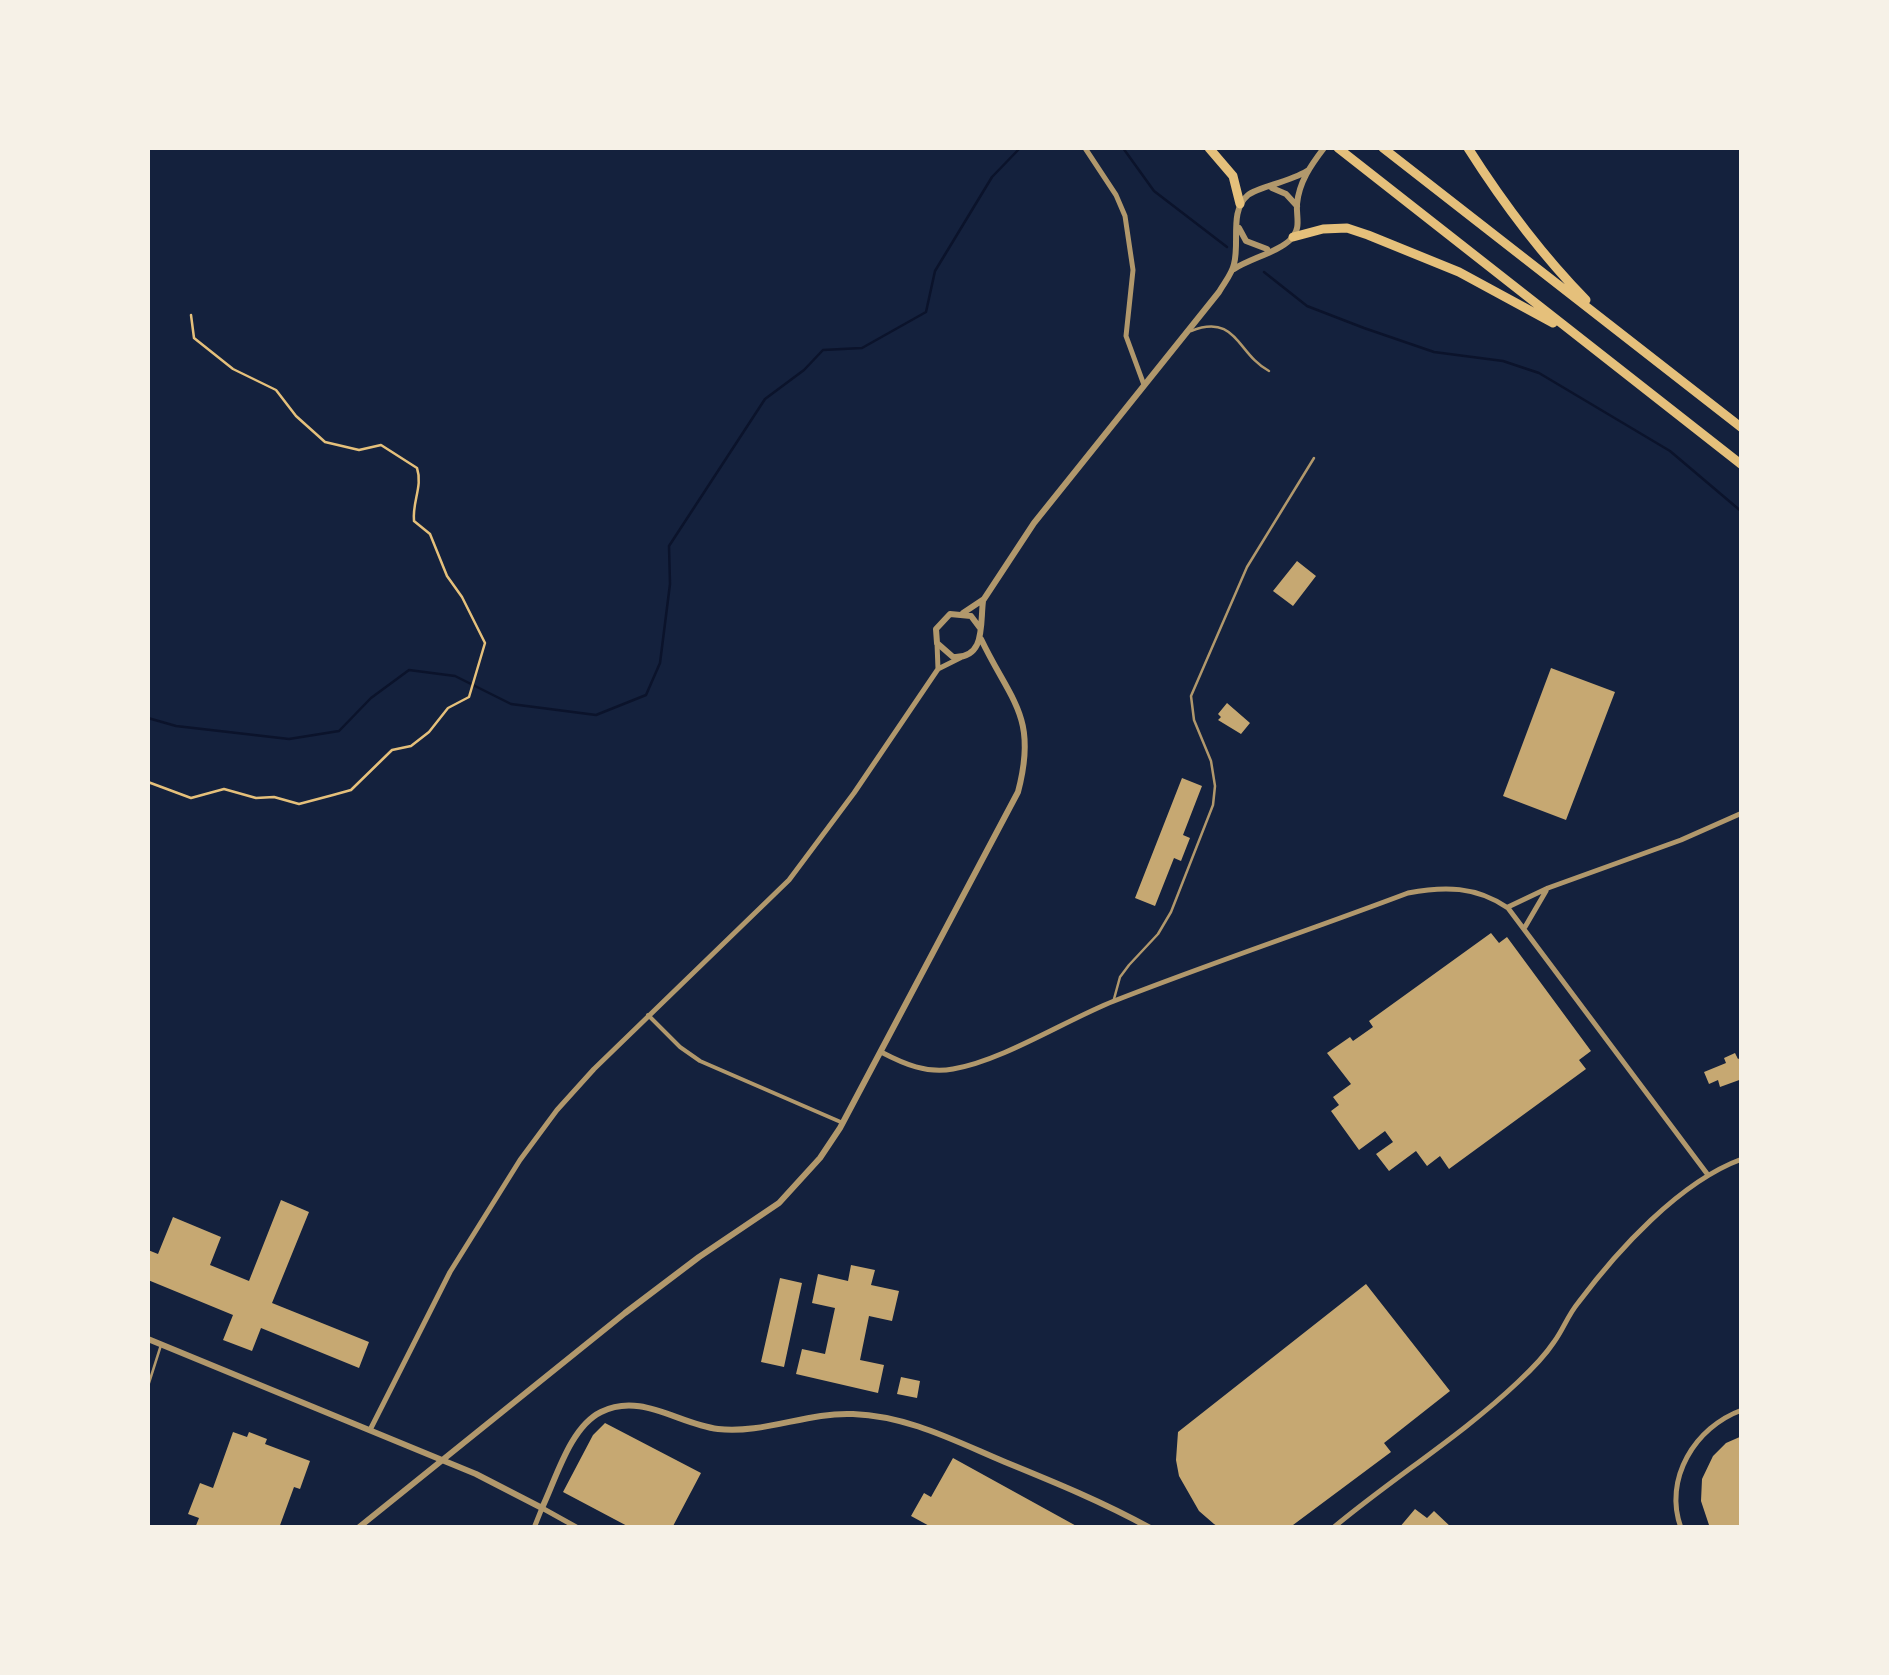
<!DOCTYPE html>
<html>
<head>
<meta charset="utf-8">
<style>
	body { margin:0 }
	#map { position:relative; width:1889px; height:1675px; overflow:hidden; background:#14213d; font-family:"Source Serif 4",serif }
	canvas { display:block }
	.frame { position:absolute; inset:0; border:150px solid #f6f1e7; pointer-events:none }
</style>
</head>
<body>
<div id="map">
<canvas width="1889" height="1675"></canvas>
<div class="frame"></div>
</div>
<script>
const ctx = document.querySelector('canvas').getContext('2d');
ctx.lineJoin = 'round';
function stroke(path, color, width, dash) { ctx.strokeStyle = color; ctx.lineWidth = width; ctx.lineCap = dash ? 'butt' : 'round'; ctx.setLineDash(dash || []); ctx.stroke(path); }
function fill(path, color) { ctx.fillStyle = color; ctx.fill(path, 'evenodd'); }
const stream = new Path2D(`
	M1123,148L1154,191L1227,247
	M1264,272L1307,306L1364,328L1434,352L1503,361L1539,373L1670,451L1742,512
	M148,718L176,726L289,739L339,731L371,698L409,670L455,676L511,704L596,715L646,695L660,663L670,584L669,546L765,399L804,370L823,350L862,348L926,312L935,271L992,177L1020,148`);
const building = new Path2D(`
	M1297,561L1316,576L1293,606L1273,591Z
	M1551,668L1615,692L1566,820L1503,796Z
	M1227,703L1250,723L1241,734L1218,720L1221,717L1218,714Z
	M1182,778L1202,786L1183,835L1190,838L1181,861L1174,858L1155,906L1135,898Z
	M1491,933L1499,943L1507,937L1591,1051L1579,1060L1586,1069L1449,1169L1440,1156L1427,1166L1416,1151L1389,1171L1376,1154L1393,1142L1385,1131L1359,1150L1331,1111L1339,1105L1333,1097L1351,1084L1327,1053L1350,1037L1353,1041L1373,1027L1369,1021Z
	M1735,1053L1738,1059L1742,1057V1079L1720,1087L1718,1080L1709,1084L1704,1072L1726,1063L1724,1058Z
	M281,1200L309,1212L272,1303L369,1342L359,1368L261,1328L252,1351L223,1340L233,1315L148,1280V1250L158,1254L173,1217L221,1237L210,1265L249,1281Z
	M851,1265L875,1270L871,1285L899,1291L892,1321L869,1316L860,1360L884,1365L878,1393L796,1374L802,1349L825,1354L835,1308L812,1303L818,1274L848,1281Z
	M780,1278L802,1283L784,1367L761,1362Z
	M1366,1284L1450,1391L1384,1443L1391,1452L1289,1528H1220L1214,1524L1199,1511L1179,1476L1176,1460L1178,1432Z
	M901,1377L920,1381L917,1398L897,1394Z
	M605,1423L701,1473L672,1528H631L563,1492L593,1435Z
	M233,1432L247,1437L249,1432L267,1439L265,1444L310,1461L300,1489L294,1487L279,1528H195L199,1518L188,1514L200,1483L213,1488Z
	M1742,1436V1528H1710L1701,1501L1702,1479L1713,1456L1726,1443Z
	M953,1458L1080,1528H933L911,1516L924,1493L931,1497Z
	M1415,1509L1427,1518L1434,1511L1452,1528H1399Z`);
const path = new Path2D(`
	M148,782L191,798L224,789L256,798L274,797L299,804L333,795L351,790L392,750L411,746L429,732L448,708L469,697L485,643L462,597L447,576L430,534L414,521C412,502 423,486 417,468L381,445L359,450L325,442L296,416L276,390L233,369L194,338L191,315`);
const service = new Path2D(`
	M1191,331C1237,313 1237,354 1269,371
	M1114,999L1120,977L1129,965L1158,934L1171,912L1213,805L1215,786L1211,761L1194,720L1191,696L1247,567L1314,458
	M148,1386L161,1345`);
const pedestrian = new Path2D(`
	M648,1015L680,1047L700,1061L843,1123`);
const minor = new Path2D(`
	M1085,148L1116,195L1125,216L1133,270L1126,336L1144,385
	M937,643L938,669
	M1508,907L1548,888L1681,840L1742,813
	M1525,927L1546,891
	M881,1052C904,1064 927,1074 953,1069C1002,1061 1066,1020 1114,1001C1211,963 1310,930 1408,893C1444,886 1476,886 1508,908L1708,1175
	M370,1430L450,1272L520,1160L557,1110L594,1069L789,880L854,793L938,669L960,658
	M534,1528L542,1508L578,1528
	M1333,1528C1394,1477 1461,1436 1518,1382C1531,1370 1544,1357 1554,1342C1563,1330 1568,1315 1578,1303C1617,1251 1679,1182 1742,1159
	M1681,1528C1663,1479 1695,1427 1742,1410`);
const tertiary = new Path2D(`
	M1272,188L1286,194L1297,206
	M1239,228L1246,241L1267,249
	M1234,269C1249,259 1278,252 1290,240C1302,228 1296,218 1297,204C1299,182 1311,165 1324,148
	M963,613L984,599L1034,523L1219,292C1224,283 1232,274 1234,264C1240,242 1229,211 1248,195C1258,187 1289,182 1307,171
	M980,628L971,616L950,614L936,629L937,643L953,657C986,659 980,624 983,601
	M148,1339L476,1474L542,1508C556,1479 570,1427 601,1412C641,1392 678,1424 718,1429C764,1434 807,1412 853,1414C908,1416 955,1441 1005,1462C1054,1482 1103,1502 1150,1528
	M358,1528L625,1313L699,1257L779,1203L820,1158L840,1128L1018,792C1038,716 1011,702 981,639`);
const motorway = new Path2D(`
	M1209,148L1233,176L1240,204
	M1338,148L1742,465
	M1383,148L1742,428
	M1468,148C1503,203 1540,253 1586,300
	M1293,237L1323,229L1347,228L1368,235L1459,272L1553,323`);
stroke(stream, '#0b132b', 2.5);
fill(building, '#c6a872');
stroke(path, '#e5c07b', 2.5);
stroke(service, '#b1986c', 2.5);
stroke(pedestrian, '#b1986c', 4);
stroke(minor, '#b1986c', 5);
stroke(tertiary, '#b1986c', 6);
stroke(motorway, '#e5c07b', 9);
</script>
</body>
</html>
